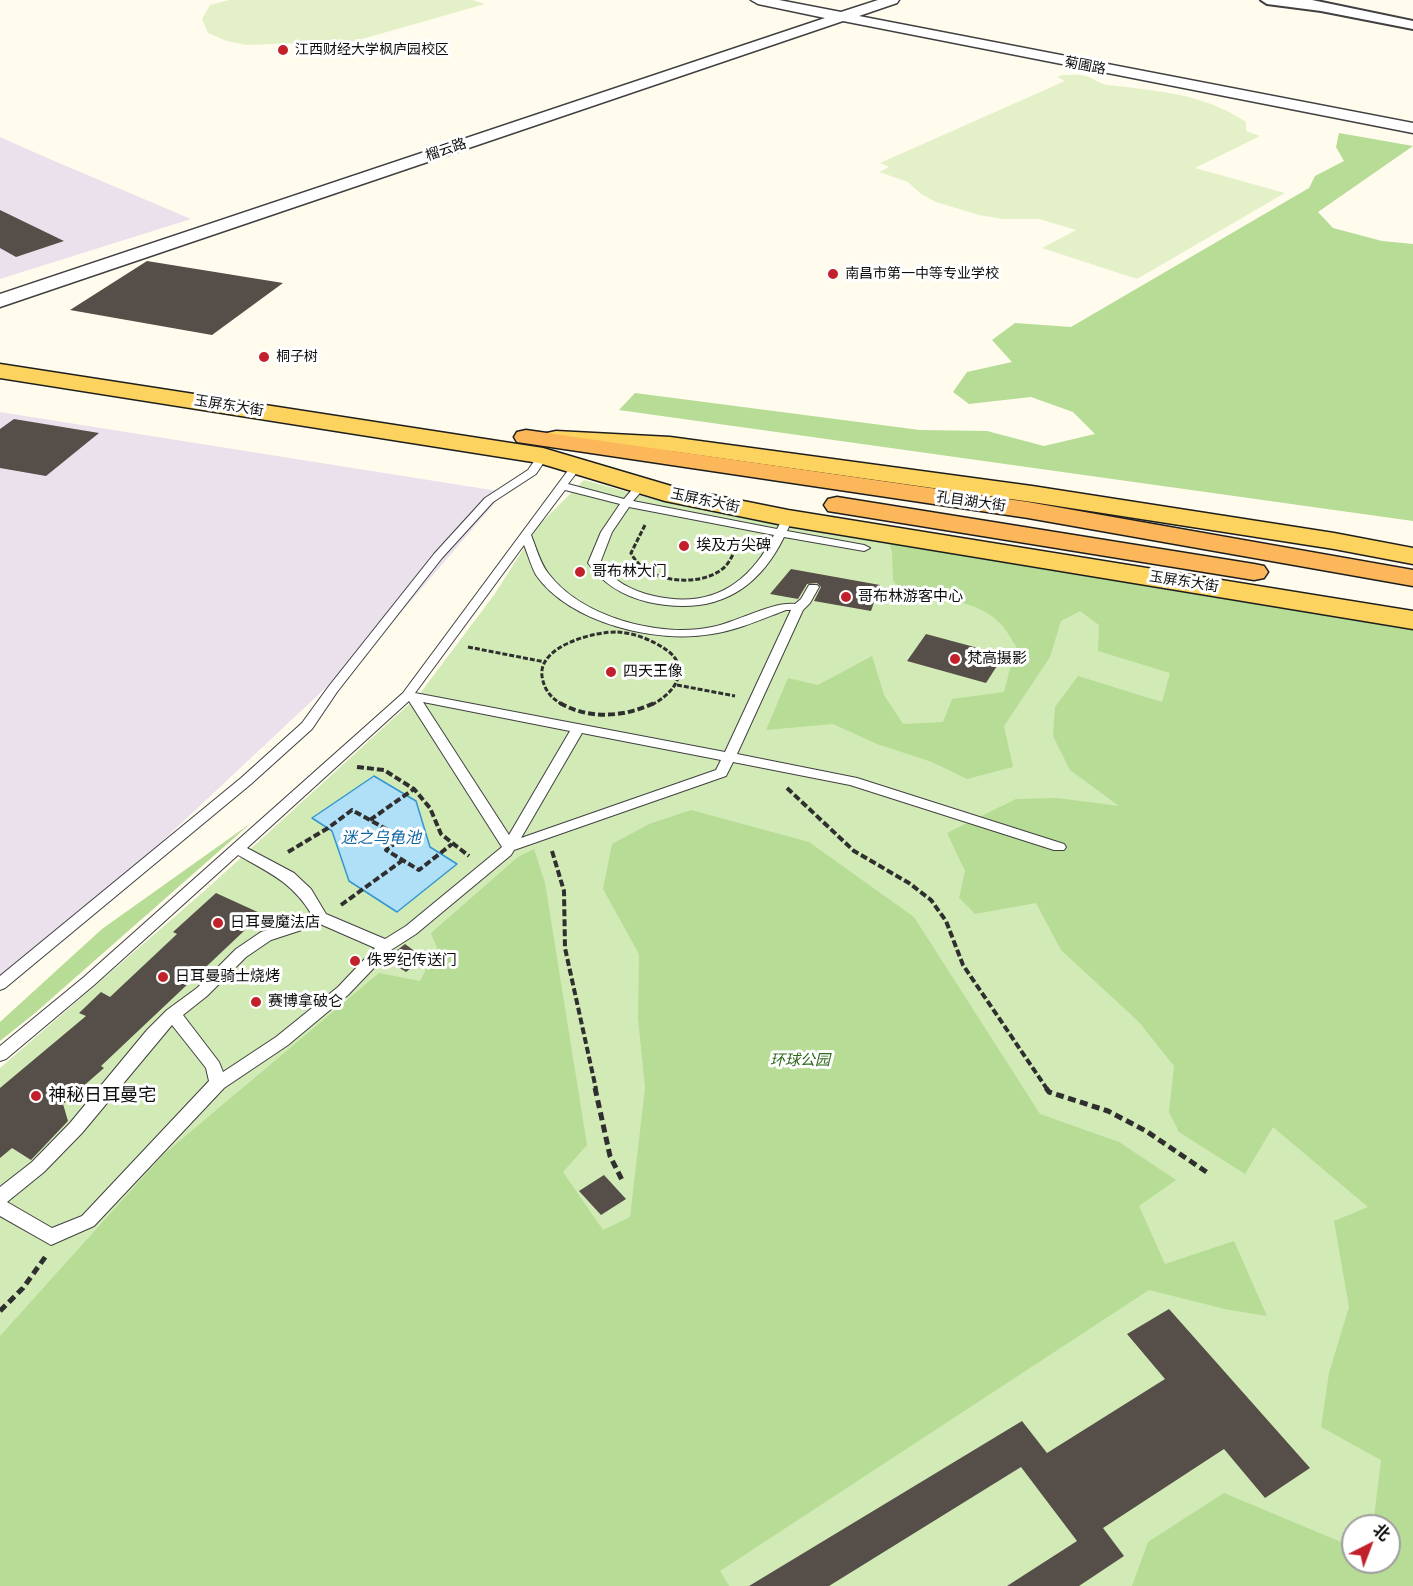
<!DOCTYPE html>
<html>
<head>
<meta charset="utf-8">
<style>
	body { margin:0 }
	#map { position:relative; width:1413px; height:1586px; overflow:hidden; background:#fffbed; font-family:"Noto Serif","Noto Sans SC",serif }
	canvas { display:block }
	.north { position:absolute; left:1341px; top:1514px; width:60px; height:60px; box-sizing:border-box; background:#fff; border:2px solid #9e9e9e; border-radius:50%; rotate:42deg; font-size:16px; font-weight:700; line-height:24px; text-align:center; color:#0d0d0d }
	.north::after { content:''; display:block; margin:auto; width:21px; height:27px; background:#c2212c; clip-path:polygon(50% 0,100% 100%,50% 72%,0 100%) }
</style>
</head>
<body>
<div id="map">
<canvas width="1413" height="1586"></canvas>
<div class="north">北</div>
</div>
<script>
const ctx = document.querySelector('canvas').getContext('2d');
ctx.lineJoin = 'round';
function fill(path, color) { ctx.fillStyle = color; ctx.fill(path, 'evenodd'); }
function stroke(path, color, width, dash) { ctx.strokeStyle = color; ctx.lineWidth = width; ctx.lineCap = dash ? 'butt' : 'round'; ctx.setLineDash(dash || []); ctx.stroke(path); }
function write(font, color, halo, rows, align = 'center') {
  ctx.font = font + ' "Noto Serif","Noto Sans SC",serif'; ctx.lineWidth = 6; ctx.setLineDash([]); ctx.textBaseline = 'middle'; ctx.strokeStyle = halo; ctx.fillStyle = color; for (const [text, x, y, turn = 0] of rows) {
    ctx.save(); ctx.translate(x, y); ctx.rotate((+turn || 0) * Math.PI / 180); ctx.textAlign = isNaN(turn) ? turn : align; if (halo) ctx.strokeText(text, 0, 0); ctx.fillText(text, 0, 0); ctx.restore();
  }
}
const industrial = new Path2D(`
	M0,137L45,157L191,219L0,279Z
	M0,412L504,492L381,636L11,983L0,988Z`);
const green = new Path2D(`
	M584,480L668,503L1360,627L1413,1586H0V1068L210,886L418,696L494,595L538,526ZM1353,1526H1389V1562H1353Z`);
const forest = new Path2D(`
	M1339,133L1413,146L1318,212L1333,228L1382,241L1413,244V521L619,410L635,393L920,430L987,431L1044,446L1095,434L1073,412L1031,397L969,404L953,392L967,372L1012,362L992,340L1015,323L1071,327L1309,188L1315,176L1344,161L1336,147Z
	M888,537L1413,624V1586H1132L1148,1542L1224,1493L1353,1547V1562H1389V1526H1373L1381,1460L1321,1427L1329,1373L1349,1307L1334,1221L1368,1207L1273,1127L1245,1174L1179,1132L1169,1112L1174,1066L1139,1022L1061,950L1036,903L975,914L959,898L965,871L947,833L1016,799L1057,798L1119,806L1070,770L1053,736L1055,707L1078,676L1162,702L1170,673L1098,651L1099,625L1080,611L1061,621L1050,657L1004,726L1013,767L967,779L932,762L877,744L833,724L766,730L788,678L818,685L872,656L884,695L903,724L943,722L952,699L1004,692L1016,646C1011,639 1006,629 1000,623C974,598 938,599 905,596L893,580L892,552Z
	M691,810L809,842L914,917L1040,1114L1119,1142L1176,1180L1139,1206L1165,1264L1234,1241L1267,1316L1225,1309L1149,1290L720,1571L729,1586H0V1336L163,1155L379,973L420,981L437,948L431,933L518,857L534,849L545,883L587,1145L563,1172L603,1230L630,1217L645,1088L638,1018L639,954L603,889L612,844L649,824Z
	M251,823L35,1013L0,1041V1022L102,929Z`);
const pitch = new Path2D(`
	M229,0H473L485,4L320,51L298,43L247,45L227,41L208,33L202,19L210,5Z
	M1063,75C1070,75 1079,74 1086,76C1093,78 1100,84 1108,85C1158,91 1202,93 1246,122V131L1260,136L1195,168L1285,193L1137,279L1042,248L1076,230L1039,219H1003L979,215L936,202L921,194L908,182L879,172L889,167L880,163L1065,81L1057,77Z`);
const water = new Path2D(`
	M374,776L416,801L430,847L457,864L397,912L349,881L332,831L312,818Z`);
const building = new Path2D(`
	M0,210L64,241L16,257L0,248Z
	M147,261L283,283L212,335L70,310Z
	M14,419L99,433L46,476L0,468V429Z
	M791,569L880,585L871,611L814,601L821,587L817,583L807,584L798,599L770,594Z
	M926,634L1004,655L986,683L907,661Z
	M216,893L262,914L101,1066L104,1068L63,1104L68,1121L31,1160L12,1148L0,1158V1088L86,1016L79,1013L101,992L110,997L177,934L173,932Z
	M405,944L424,958L406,972L386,959Z
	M604,1175L626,1199L601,1215L579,1191Z
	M1169,1309L1310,1468L1265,1498L1224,1449L1103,1528L1124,1556L1079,1586H1007L1077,1541L1021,1467L829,1586H749L1022,1421L1047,1453L1165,1379L1127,1334Z`);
const pathFar2 = new Path2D(`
	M645,525L631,553C645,582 696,588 721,570C730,564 734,552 738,542
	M468,647L545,662
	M677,685L735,696
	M563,705C551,698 544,690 542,676C538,646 595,631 618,632C634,633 652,640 665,649C672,653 680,662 679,671C679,686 664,699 651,705`);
const pathFar1 = new Path2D(`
	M560,703C589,720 625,717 654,703
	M357,767L384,770L414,789L430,808L441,834L469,856
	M787,788L854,851L909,883L931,900L946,921L963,965L1047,1089
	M370,820L414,789
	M552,851L564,891L565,948L596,1089
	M288,852L328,828L352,810L386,829L378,835L394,844L386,850L419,870L452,844
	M341,905L403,860`);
const path = new Path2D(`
	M595,1088L610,1156L622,1180
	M1046,1088L1049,1092L1108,1111L1146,1131L1208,1173
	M0,1311L23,1288L46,1256`);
const service = new Path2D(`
	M543,453L548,456L536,474L493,502L442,558L337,692L312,729L251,784L5,988L0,990V976L241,778L302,723L329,686L434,554L485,498L528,470L539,454Z
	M579,460L584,463L568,484L624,499L637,484L641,483L646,486L633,501L777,529L784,516L788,515L793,518L787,531L864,545L870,548L864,551L784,537C756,594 711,616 648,602C623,596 603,584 588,563L601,532L620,504L565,490L531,535C536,547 540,563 548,573C581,617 659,638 712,627C737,622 773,601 795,604L801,599L809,585H817L819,587L810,603L803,610L737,754L857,778L1064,844L1066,847L1064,850H1054L850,785L733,762L726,776L514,850L511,855L416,934L391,950L348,995L288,1045L224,1088L94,1226L51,1245L0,1216V1187L32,1162L70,1123L147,1030L167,1010L197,988L236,949L261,932L312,915C293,883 270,873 238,855L94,985L6,1059L0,1061V1046L84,977L403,693L575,461ZM629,507L774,535C749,585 710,609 654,596C632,591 613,581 600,563L612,532ZM524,545C528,554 531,566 536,575C569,623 657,644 712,634C738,630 762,619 786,610H791L725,752L415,693ZM409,701L502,847L406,926L385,939L326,914L311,889L294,873L247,848ZM423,702L570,731L509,835ZM582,733L721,760L716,770L521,838ZM320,924L375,948L338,987L276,1037L223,1072L219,1062L183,1015L207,996L246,957L271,940ZM172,1025L206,1068L209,1081L82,1216L52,1228L7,1202L44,1172L82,1133Z`);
const minor = new Path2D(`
	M1261,0H1312L1413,21V29L1321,11L1267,4Z`);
const tertiary = new Path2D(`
	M751,0H779L841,12L878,0H899L897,3L859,16L1413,123V133L843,21L0,307V294L825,18L758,4Z`);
const primary = new Path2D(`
	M0,364L543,448L678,488L788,510L1413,611V629L788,526L665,501L539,463L0,378Z
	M556,431L670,437L1032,486L1334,533L1413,548V564L1334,549L1032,502L670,451L547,443L544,438L547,433Z`);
const trunk = new Path2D(`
	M526,430L1028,502L1413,570V586L1028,518L517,442L514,437L517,432Z
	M837,497L1254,564L1264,566L1268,572L1264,578L1254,580L828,511L824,505L828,499Z`);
const markers = [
	[283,50,6,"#c2212c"],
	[833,274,6,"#c2212c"],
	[264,357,6,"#c2212c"],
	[684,546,6,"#c2212c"],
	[580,572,6,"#c2212c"],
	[846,597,6,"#c2212c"],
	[955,659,6,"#c2212c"],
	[611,672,6,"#c2212c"],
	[218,923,6,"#c2212c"],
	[355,961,6,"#c2212c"],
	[163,977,6,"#c2212c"],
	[256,1002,6,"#c2212c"],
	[36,1096,6,"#c2212c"]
];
const farPoinames = [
	["江西财经大学枫庐园校区",295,50],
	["南昌市第一中等专业学校",845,274],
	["桐子树",276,357]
];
const farStreetnames = [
	["菊圃路",1085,66,11],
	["榴云路",446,150,-19],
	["玉屏东大街",229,406,9],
	["玉屏东大街",705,501,12],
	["孔目湖大街",971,502,8],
	["玉屏东大街",1184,582,9]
];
const poiNames = [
	["埃及方尖碑",696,546],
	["哥布林大门",592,572],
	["哥布林游客中心",858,597],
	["梵高摄影",967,659],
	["四天王像",623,672],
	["日耳曼魔法店",230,923],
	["侏罗纪传送门",367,961],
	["日耳曼骑士烧烤",175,977],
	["赛博拿破仑",268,1002]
];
const parkNames = [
	["环球公园",800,1061]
];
const waterNames = [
	["迷之乌龟池",381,838]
];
const nearPoinames = [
	["神秘日耳曼宅",48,1096]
];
fill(industrial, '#ebe1ec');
fill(green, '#d2ebb6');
fill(forest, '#b6dc95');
fill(pitch, '#e4f1c8');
fill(water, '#b0dff8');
stroke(water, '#3596d1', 1.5);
fill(building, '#564e49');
stroke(service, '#404040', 2);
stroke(minor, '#404040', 4);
stroke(tertiary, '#404040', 3);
stroke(primary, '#1e1e1e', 3);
stroke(trunk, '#1e1e1e', 3);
stroke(pathFar2, '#2f2f2f', 3, [5, 2]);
stroke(pathFar1, '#2f2f2f', 4, [7, 3]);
stroke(path, '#2f2f2f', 5, [8, 4.5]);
fill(service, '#fff');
fill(minor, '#fff');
fill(tertiary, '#fff');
fill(primary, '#fdd360');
fill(trunk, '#fbb759');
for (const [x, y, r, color] of markers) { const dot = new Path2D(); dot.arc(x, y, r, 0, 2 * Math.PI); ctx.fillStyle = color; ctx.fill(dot); stroke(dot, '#fff', 2); }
write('14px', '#0d0d0d', '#fff', farPoinames, 'left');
write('14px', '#0d0d0d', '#fff', farStreetnames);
write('15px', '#0d0d0d', '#fff', poiNames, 'left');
write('italic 15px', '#2d671b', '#fff', parkNames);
write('italic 16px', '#1267a3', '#fff', waterNames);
write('18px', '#0d0d0d', '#fff', nearPoinames, 'left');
</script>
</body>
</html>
